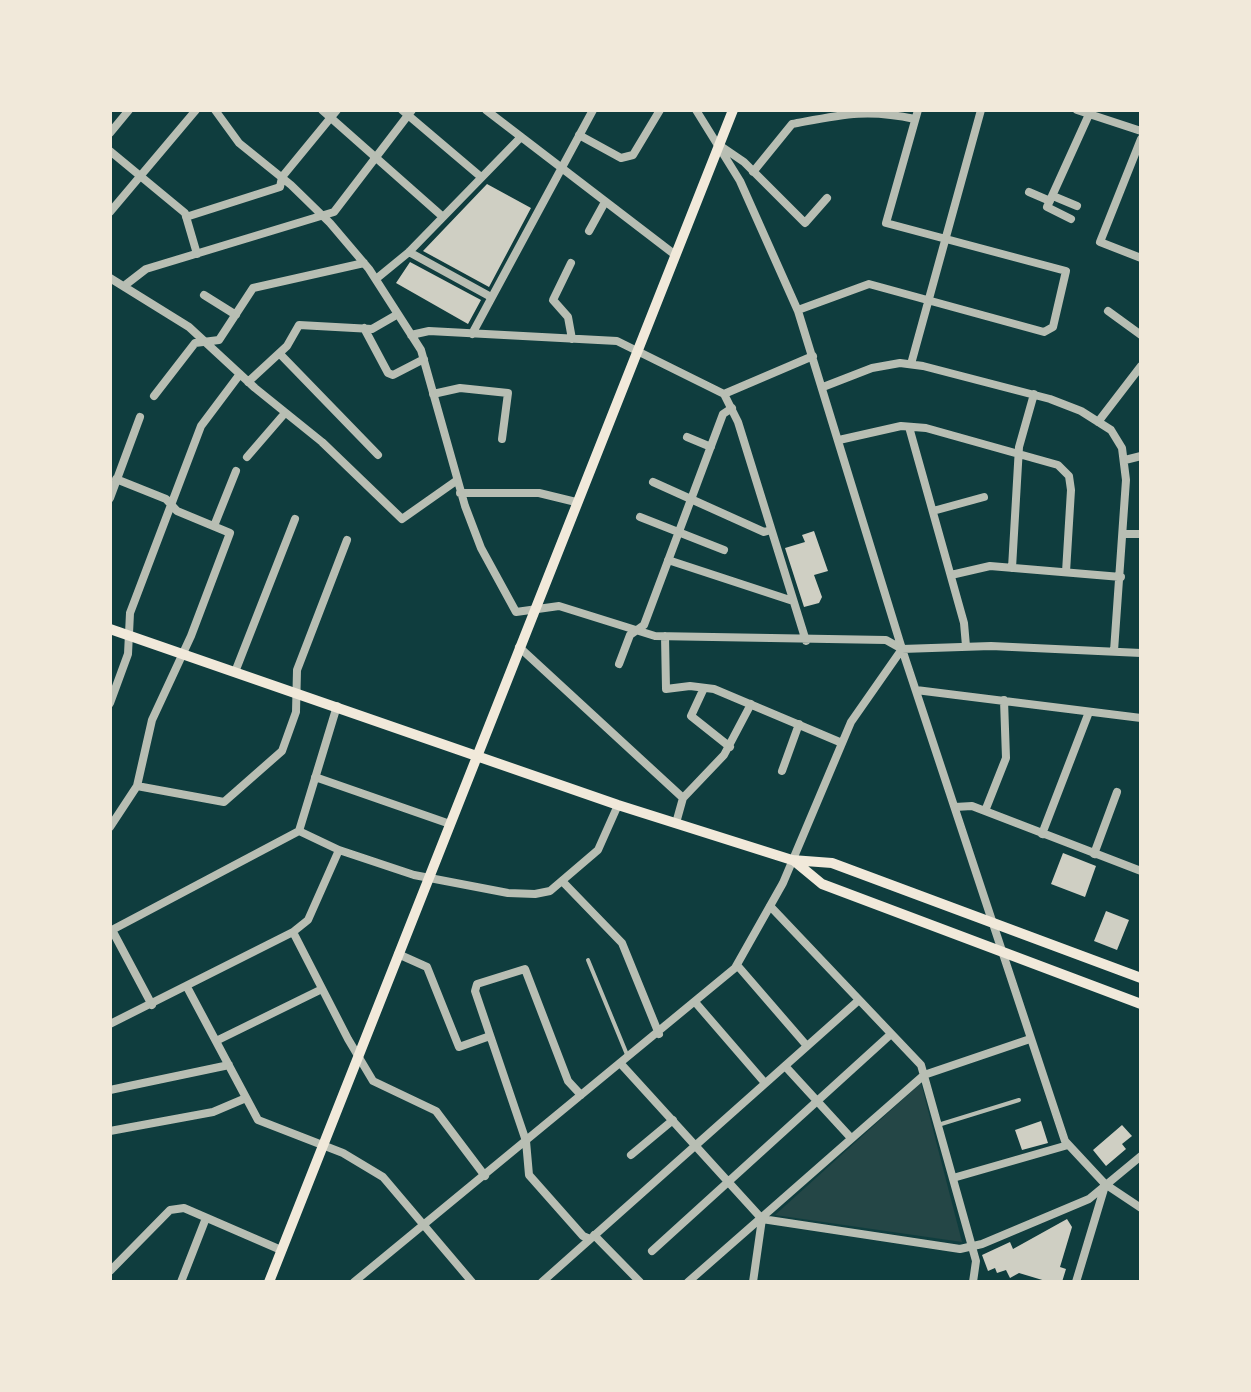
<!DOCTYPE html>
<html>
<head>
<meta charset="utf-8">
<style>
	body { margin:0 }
	#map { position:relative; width:1251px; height:1392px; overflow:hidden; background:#0f3d3e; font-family:"PT Sans",sans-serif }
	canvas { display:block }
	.frame { position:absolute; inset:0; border:112px solid #f1e9da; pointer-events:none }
</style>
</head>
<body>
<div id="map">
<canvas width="1251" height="1392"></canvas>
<div class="frame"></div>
</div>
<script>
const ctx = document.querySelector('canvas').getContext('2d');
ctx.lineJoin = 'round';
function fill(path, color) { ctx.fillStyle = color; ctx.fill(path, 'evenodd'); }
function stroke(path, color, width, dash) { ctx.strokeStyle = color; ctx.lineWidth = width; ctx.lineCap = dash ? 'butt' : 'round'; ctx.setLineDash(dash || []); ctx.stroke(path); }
const green = new Path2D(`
	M921,1083L962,1242L775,1215Z`);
const building = new Path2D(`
	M487,184L531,208L489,287L423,251Z
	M410,262L481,300L468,324L396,283Z
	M814,531L828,571L814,575L822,597L819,603L804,607L785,548L805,542L802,535Z
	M1063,853L1096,866L1085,897L1051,884Z
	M1106,911L1129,920L1117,950L1094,941Z
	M1041,1121L1048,1143L1022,1150L1015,1130Z
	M1122,1125L1132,1136L1122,1144L1126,1149L1106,1166L1093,1150Z
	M1067,1219L1072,1227L1060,1267L1066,1269L1062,1282H1049L1019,1273L1010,1278L1006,1270L997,1273L995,1268L988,1271L982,1255L1010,1242L1013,1249Z`);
const service = new Path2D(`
	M588,960L628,1057
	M938,1125L1019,1100`);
const minor = new Path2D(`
	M215,110L239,143L291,185L330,223L369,269L421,350L465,506L481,548L516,612L559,606L655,636L886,640L902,649
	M322,110L443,217
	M402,110L481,177
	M486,110L674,254
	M696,110L740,181L798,311L902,649L1065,1141L1105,1184L1141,1208
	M1077,110L1141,131
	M110,133L129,110
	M579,135L621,158L633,155L660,110
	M1141,139L1100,242L1141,258
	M722,147L744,162L805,223L827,198
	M110,151L185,213L197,254
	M753,172L792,124C840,115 866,108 915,119
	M1029,192L1050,201
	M1053,196L1077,206
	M110,212L196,110
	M186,217L280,187L282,177L337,110
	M1071,219L1047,207L1091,110
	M589,231L605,202
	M409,252L491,297
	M571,263L553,300L568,317L572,339
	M110,278L189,327L255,388L322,442L402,519L456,481
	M376,279L409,252L521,137
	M124,286L146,269L334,212L412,110
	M204,295L236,315
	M798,310L869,284L1044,332L1053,327L1066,271L886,223L918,110
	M1108,311L1141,335
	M364,328L388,373L393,375L424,359
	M472,334L593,110
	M411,335L429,331L617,341L724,394
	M280,354L378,455
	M911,364L981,110
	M248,382L287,346L299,325L372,329L398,314
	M823,387L872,368L900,363L923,366L1050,399L1081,411L1111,430L1122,448L1126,480L1114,651
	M433,394L460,388L508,393L502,439
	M724,394L738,422L806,641
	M724,394L813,356
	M154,396L195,343L219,340L253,288L364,263
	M1098,422L1141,366
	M909,427L964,623L966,646
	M687,437L711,447
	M839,440L901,426L926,428L1058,465L1069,476L1071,490L1066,572
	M247,457L285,413
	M1125,460L1141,456
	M653,482L764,532L771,530
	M460,493H539L576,502
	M110,498L140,417
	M933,511L984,497
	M640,517L724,550
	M214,526L236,471
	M1124,534H1141
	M668,560L793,601
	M1012,568L1019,447L1034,394
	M951,575L990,566L1121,577
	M665,636L666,689L690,686L714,689L842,743
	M519,647L683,798L676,823
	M902,649L991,646L1141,653
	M619,664L630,635L644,625L723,414L732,408
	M235,672L295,519
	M704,688L691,716L730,747
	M916,690L1141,718
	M110,703L128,654L130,613L201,426L240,374
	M782,771L799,724
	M315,777L450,824
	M137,786L224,802L282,751L296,712L297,670L347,540
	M683,798L724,755L751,704
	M955,807L972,806L1141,871
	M985,811L1006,758L1004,700
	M110,827L137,786L152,720L191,636L230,533L177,511L166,499L116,479
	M299,831L339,850L414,875L508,893L535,894L550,891L598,850L618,805
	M299,831L337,706
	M1042,834L1089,712
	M1094,854L1117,792
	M563,882L622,943L659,1034
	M770,906L921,1065L976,1261L973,1282
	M112,930L152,1005
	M110,931L299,831
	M293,932L348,1039L373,1081L436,1111L485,1176
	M398,954L427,967L459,1047L490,1036
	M737,965L807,1046
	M187,987L258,1120L343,1153L383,1177L472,1282
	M695,1002L765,1083
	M110,1024L293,932L308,920L339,850
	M216,1041L322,989
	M621,1064L762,1219
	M785,1066L851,1138
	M110,1090L229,1065
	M581,1095L568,1081L525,969L477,984L475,991L526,1141L529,1175L583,1236L590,1239
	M110,1131L213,1112L246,1098
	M631,1155L673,1120
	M953,1178L1068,1145
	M762,1219L960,1249L982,1244L1089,1199L1141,1156
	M594,1235L640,1282
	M652,1251L891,1034
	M110,1271L170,1210L184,1208L281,1250
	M181,1282L206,1218
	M354,1282L735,968L783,883L851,722L902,649
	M542,1282L859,1000
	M688,1282L924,1075L1030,1039
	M753,1282L762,1219
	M1076,1282L1104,1189`);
const secondary = new Path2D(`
	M110,629L618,805L792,860L832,863L1141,978
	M793,860L822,884L1141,1004
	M269,1282L733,110`);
fill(green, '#244646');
fill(building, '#cfcfc3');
stroke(service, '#b8beb3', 4);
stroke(minor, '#b8beb3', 8);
stroke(secondary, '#f1e9da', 10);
</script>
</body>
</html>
